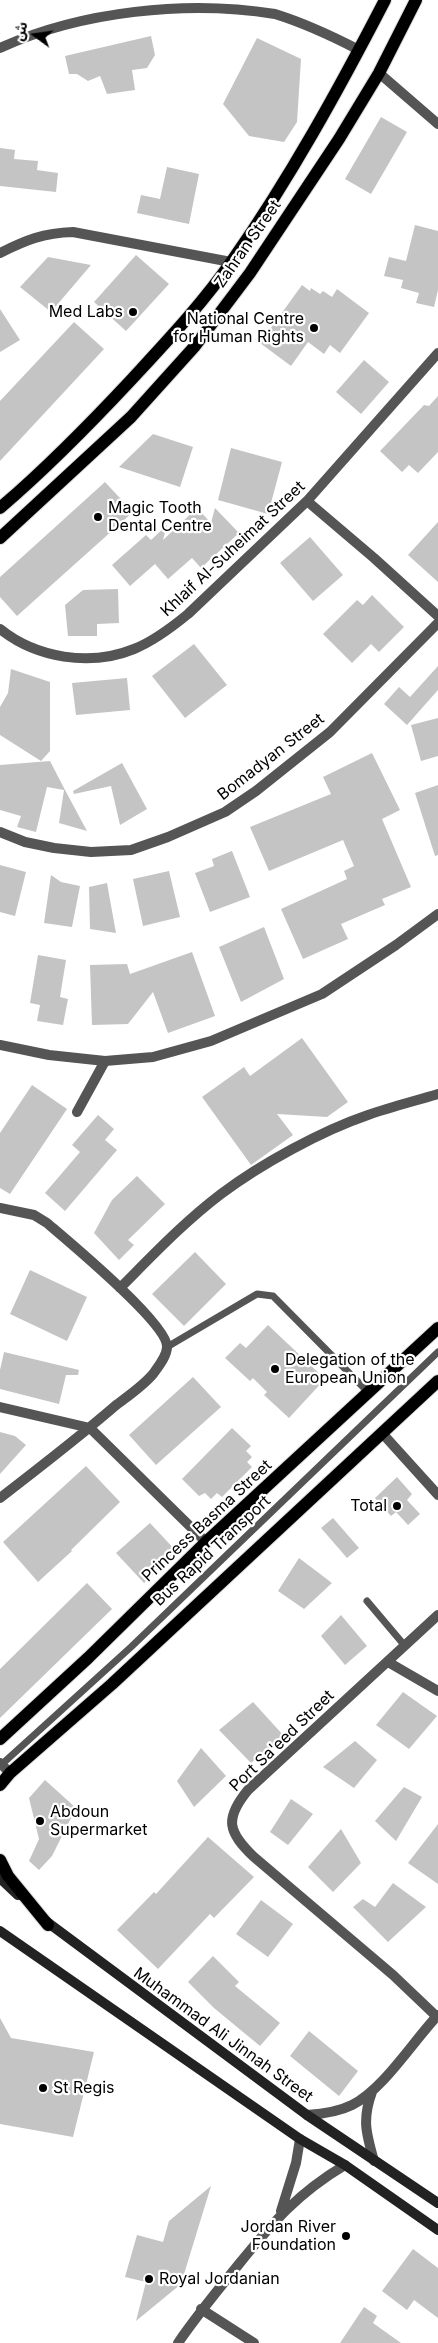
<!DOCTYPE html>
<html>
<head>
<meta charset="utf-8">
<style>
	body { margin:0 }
	#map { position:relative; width:438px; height:2343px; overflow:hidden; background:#fff; font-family:Inter,"Noto Sans Arabic",sans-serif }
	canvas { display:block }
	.north { position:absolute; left:10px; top:10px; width:50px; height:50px; -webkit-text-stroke:4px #fff; paint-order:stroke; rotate:284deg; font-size:14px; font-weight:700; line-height:20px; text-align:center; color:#000 }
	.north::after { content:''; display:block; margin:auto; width:18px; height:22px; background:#000; clip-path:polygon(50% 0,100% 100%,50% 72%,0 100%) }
</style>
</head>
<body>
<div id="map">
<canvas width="438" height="2343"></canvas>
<div class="north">ش</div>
</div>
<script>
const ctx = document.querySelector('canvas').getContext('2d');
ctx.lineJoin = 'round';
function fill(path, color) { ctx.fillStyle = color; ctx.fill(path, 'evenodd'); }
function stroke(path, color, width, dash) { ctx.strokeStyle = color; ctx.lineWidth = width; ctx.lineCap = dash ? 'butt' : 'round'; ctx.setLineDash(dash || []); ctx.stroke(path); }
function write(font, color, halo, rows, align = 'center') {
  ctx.font = font + ' Inter,sans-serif'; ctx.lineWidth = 4.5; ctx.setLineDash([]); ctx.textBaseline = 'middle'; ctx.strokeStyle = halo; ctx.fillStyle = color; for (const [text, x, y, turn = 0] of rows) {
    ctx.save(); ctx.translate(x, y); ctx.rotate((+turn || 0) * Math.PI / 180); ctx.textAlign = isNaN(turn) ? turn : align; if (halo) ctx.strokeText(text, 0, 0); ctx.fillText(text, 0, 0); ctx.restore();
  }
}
const building = new Path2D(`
	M151,36L155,55L147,68L132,70L135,90L107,94L100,76L88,81L77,74H69L65,56Z
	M257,38L301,59L297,122L284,142L249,136L223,104Z
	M381,117L407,132L371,194L345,179Z
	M0,148L15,150L14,159L38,161L37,170L58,173L56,192L0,186Z
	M167,167L199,174L189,224L137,213L141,195L160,199Z
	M415,225L438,231V290L434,307L416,303L419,293L401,288L403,280L384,276L389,257L406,261Z
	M136,255L169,284L126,331L94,302Z
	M48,257L91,265L51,312L20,287Z
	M302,285L310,291L311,288L320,294L323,291L332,297L337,289L369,313L340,353L330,345L324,354L308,342L291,366L260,343Z
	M0,309L20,340L0,352Z
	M74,322L104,349L0,461V401Z
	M364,360L389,382L361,414L336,392Z
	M438,396V452L418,473L409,465L402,472L380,451L424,405L429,406Z
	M153,434L193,447L180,487L119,467Z
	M231,448L282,462L268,514L218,500Z
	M105,482L133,512L17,616L0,597V577Z
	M197,508L211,523L215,508L239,533L201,568L192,558L168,579L155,564L130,586L112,565L146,535L151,540L167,525L163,540Z
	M438,522V582L408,555Z
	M310,537L343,575L313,601L280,563Z
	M118,589L119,623L97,624V636H68L65,605L83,590Z
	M372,595L404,627L379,652L371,644L352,663L323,634L357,600L363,605Z
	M194,644L227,685L185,718L152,676Z
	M438,666V690L407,725L384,704L399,687L410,697Z
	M11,669L50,682V751L41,761L0,735V707L8,693Z
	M127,678L130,710L76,715L72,683Z
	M438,718V756L421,761L411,725Z
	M372,753L400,810L382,819L411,887L382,899L385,905L341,924L348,939L303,959L281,909L347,879L344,871L354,866L343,840L269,871L250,827L331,794L323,777Z
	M50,761L65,790L87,831L59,823L64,790L47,787L36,832L17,827L21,816L0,810V765Z
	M122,763L147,809L120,825L111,786L74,794L73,791Z
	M438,785V855L435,856L415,793Z
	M232,851L250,897L210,912L195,873L214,866L212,859Z
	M0,865L26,872L15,916L0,912Z
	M169,871L180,917L143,926L133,879Z
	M51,875L61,882L80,886L72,927L44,923Z
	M107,883L116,933L90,929L89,887Z
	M264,927L284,979L241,1002L219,947Z
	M192,952L215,1016L168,1033L153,992L128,1024L92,1025L90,965L127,964L130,974Z
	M38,955L66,960L60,997L68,999L63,1025L37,1021L40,1005L30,1003Z
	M302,1038L348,1102L327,1117L277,1114L293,1135L251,1165L202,1097L244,1067L250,1076Z
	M32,1085L67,1109L10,1194L0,1188V1133Z
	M98,1115L114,1129L105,1140L117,1150L65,1211L45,1193L80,1152L72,1145Z
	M137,1176L165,1204L128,1240L134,1245L119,1260L94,1233L112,1200Z
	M195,1252L226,1284L184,1326L152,1294Z
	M30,1270L87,1297L67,1341L10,1314Z
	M268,1325L325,1379L289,1418L264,1395L267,1392L253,1378L250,1381L225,1358L240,1343L246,1348Z
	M4,1352L79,1370L78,1375H66L59,1404L0,1389V1370Z
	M193,1377L221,1407L156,1465L129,1435Z
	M232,1428L251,1446L246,1451L252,1457L247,1462L252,1467L222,1497L217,1493L211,1499L205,1493L199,1496L182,1479Z
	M0,1432L15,1436L26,1445L0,1474Z
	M86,1466L120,1502L71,1550L72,1551L38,1582L3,1542Z
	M397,1477L412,1494L407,1500L420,1514L408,1525L396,1512L391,1516L375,1498Z
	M333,1518L359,1548L347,1558L321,1528Z
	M150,1523L177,1552L144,1583L116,1553Z
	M299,1558L332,1583L304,1609L278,1591Z
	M87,1583L112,1609L0,1718V1669Z
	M341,1615L367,1646L345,1665L321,1636Z
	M403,1692L437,1716L409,1749L376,1725Z
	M253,1702L284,1736L251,1763L219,1730Z
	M355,1741L377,1760L354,1788L323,1767Z
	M201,1748L226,1776L194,1807L177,1781Z
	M45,1780L76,1808L52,1856L39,1870L29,1861L39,1839L29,1798Z
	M404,1787L422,1797L396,1841L375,1821Z
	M291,1799L313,1814L288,1845L270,1832Z
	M438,1824V1884L408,1863Z
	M341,1829L361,1863L333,1892L308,1867Z
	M208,1837L254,1877L214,1918L210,1914L158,1969L117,1930L154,1892L156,1894Z
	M393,1883L426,1907L388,1942L353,1907L363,1899L375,1907Z
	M261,1900L293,1924L268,1957L236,1934Z
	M213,1956L239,1982L235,1986L280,2023L260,2046L214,2008L188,1982Z
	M0,2018L11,2038L94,2052L73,2137L0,2124Z
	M309,2031L358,2071L339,2096L290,2056Z
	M211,2186L181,2284L136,2321L146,2282L125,2277L137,2235L163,2242L169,2221Z
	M413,2249L438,2268V2318L414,2300L407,2310L382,2291Z
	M364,2307L377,2316L373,2323L401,2343H340Z`);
const service = new Path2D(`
	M167,1347L257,1294L273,1296L369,1393
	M367,1601L405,1646
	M0,1766L131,1647L438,1352`);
const minor = new Path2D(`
	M0,48C81,11 187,0 275,14C304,23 332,36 359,50
	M379,73L438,124
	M0,253C26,240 43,233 73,232L231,262
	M307,501L374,558L438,616
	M0,629C36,658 90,667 134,649C154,641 171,628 188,614L307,501L438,353
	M77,1112L105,1061
	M0,1208L34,1215L47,1223C68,1241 168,1324 167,1347C167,1356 158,1367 153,1374C143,1386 128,1396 115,1406C78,1438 39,1468 0,1498
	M120,1288C152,1256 184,1222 221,1194C261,1164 321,1131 368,1115C391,1107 415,1101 438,1094
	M0,1407L90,1428L206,1542
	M382,1433L438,1495
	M388,1662L438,1691
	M0,1763L10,1773
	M436,2016L393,1975L254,1857C228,1832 224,1819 248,1790L438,1615
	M372,2092C362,2119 366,2133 374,2161
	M307,2115C323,2114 338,2112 352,2105C383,2090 414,2040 438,2015
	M281,2211L296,2163L300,2139
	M201,2309L254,2343
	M178,2343C197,2315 218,2290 239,2264C273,2222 298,2193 345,2165`);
const tertiary = new Path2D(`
	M0,832L25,842L54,848L91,852L131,850L168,837L225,812L256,791L330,732L438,623
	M0,1045L49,1055L105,1061L153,1057L211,1041L322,994L396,945L438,914`);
const secondary = new Path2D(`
	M0,1878L18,1895
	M43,1919L307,2115L438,2203
	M0,1931L300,2139L345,2165L438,2230`);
const primary = new Path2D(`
	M0,508C47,468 90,424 132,379C167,341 203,303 232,261C290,178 339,89 385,0
	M0,538L131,417L195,346L250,273L339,139L379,73L416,0
	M0,1739L88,1658L206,1542L438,1328
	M0,1785L10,1773L112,1684L438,1381
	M0,1860L8,1876L48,1925`);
const markers = [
	[133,312,5,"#000"],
	[314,328,5,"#000"],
	[98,517,5,"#000"],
	[275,1369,5,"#000"],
	[397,1506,5,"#000"],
	[40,1821,5,"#000"],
	[43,2088,5,"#000"],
	[346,2236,5,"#000"],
	[149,2279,5,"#000"]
];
const streetNames = [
	["Zahran Street",248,244,-55],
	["Khlaif Al-Suheimat Street",233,549,-43],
	["Bomadyan Street",271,757,-38],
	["Princess Basma Street",207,1521,-43],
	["Bus Rapid Transport",212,1551,-43],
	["Port Sa'eed Street",282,1741,-44],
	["Muhammad Ali Jinnah Street",223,2035,36]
];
const poiNames = [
	["Med Labs",123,312,"right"],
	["National Centre",304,319,"right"],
	["for Human Rights",304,337,"right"],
	["Magic Tooth",108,508],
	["Dental Centre",108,526],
	["Delegation of the",285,1360],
	["European Union",285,1378],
	["Total",387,1506,"right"],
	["Abdoun",50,1812],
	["Supermarket",50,1830],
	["St Regis",53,2088],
	["Jordan River",336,2227,"right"],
	["Foundation",336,2245,"right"],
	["Royal Jordanian",159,2279]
];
fill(building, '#c4c4c4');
stroke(primary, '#dbdbdb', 14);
stroke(service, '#555', 7);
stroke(minor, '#555', 10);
stroke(tertiary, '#555', 10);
stroke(secondary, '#222', 10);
stroke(primary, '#000', 12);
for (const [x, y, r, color] of markers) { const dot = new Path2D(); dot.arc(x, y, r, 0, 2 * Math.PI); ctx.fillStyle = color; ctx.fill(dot); stroke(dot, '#fff', 2); }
write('16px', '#000', '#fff', streetNames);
write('16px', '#000', '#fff', poiNames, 'left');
</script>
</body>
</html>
